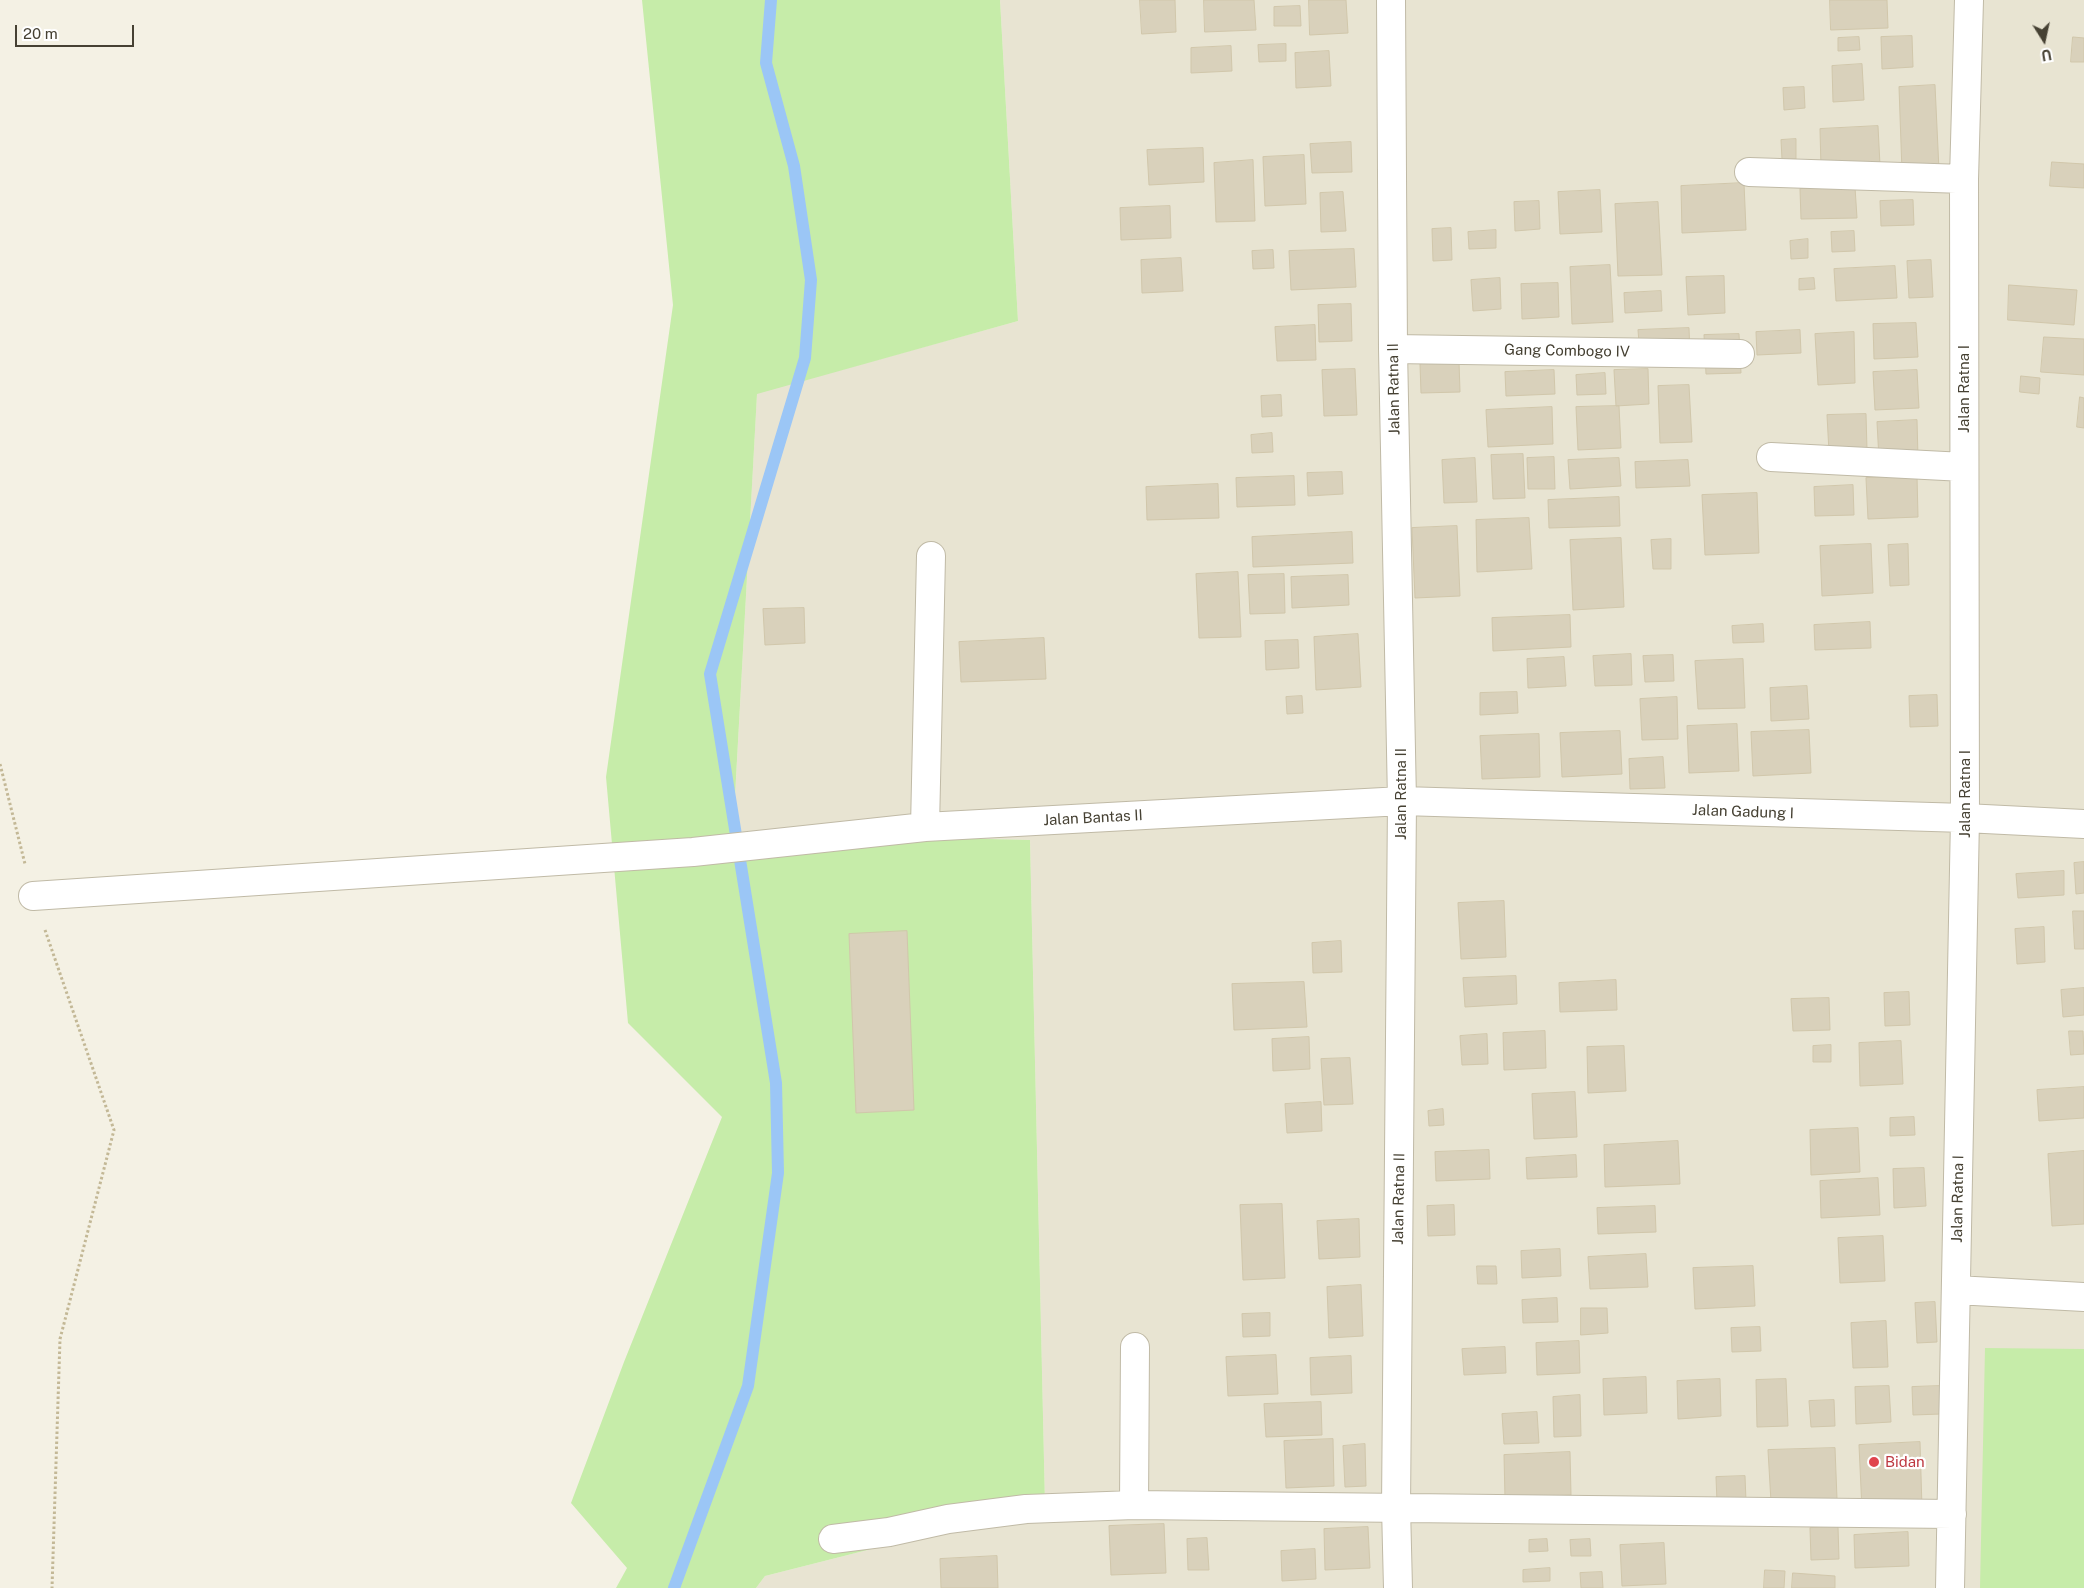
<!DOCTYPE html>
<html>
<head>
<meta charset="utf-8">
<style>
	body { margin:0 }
	#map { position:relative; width:2084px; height:1588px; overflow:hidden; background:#f4f1e4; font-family:"Public Sans",sans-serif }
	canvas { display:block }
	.north { position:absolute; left:2019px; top:15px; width:50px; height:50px; -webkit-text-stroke:4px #fff; paint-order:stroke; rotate:170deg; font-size:14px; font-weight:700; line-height:20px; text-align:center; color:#464133 }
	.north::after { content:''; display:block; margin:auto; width:18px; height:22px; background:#464133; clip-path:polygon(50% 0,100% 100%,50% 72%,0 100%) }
	.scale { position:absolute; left:15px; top:25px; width:119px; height:22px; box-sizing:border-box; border:2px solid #464133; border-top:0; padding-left:6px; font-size:15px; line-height:18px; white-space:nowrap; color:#464133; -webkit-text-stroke:4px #fff; paint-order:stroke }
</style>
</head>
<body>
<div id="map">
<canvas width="2084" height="1588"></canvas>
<div class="north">U</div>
<div class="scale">20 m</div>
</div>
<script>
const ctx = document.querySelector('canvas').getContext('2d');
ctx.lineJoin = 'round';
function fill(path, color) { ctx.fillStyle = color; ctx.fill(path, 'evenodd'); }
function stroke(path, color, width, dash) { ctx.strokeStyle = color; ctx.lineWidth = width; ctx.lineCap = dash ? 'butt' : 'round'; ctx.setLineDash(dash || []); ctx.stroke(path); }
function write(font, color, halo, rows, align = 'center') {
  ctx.font = font + ' "Public Sans",sans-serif'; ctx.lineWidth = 4.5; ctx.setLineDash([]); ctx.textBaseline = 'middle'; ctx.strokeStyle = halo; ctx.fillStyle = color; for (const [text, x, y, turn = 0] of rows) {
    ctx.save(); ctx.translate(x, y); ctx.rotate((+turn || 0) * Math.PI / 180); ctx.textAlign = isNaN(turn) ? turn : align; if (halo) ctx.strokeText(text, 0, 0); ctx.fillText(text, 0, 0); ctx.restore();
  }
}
const residential = new Path2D(`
	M1000,0H2084V1588H756L765,1576L1045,1505L1030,840L733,834L757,393L1018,321Z`);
const green = new Path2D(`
	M642,0H1000L1018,321L757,394L733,833L1030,840L1045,1505L765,1576L756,1588H616L627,1568L571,1503L624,1362L722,1117L628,1023L606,777L673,305Z
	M1985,1348L2084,1349V1588H1980Z`);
const stream = new Path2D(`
	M674,1588L748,1386L778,1173L776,1083L710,674L805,358L811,280L794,166L766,63L771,0`);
const building = new Path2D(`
	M1140,0H1175L1176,32L1142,34Z
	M1204,0H1254L1256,30L1205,32Z
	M1309,0H1346L1348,33L1310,35Z
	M1830,0H1887L1888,28L1831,30Z
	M1300,6L1301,26H1274V7Z
	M1912,36L1913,67L1882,69L1881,37Z
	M1859,37L1860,50L1838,51V38Z
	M2073,37L2084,38V62H2071Z
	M1286,44V61L1259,62L1258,45Z
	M1231,46L1232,71L1191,73V48Z
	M1329,51L1331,86L1296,88L1295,53Z
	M1862,64L1864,100L1833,102L1832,66Z
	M1935,85L1939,170L1902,172L1899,87Z
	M1804,87L1805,108L1784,110L1783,88Z
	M1878,126L1880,165L1821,168L1820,129Z
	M1796,139V159H1782L1781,140Z
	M1351,142L1352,172L1312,173L1310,144Z
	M1203,148L1204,182L1149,185L1147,150Z
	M1304,155L1306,204L1265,206L1263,157Z
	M1253,160L1255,221L1216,222L1214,163Z
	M2052,162L2084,164V188L2050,186Z
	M1744,183L1746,230L1682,233L1681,186Z
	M1855,187L1857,218L1801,219L1800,189Z
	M1600,190L1602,232L1560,234L1558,192Z
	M1343,192L1346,231L1321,232L1320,193Z
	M1913,200L1914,225L1881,226L1880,201Z
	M1539,201L1540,229L1515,231L1514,202Z
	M1658,202L1662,275L1618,276L1615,204Z
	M1170,206L1171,238L1121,240L1120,208Z
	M1451,228L1452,260L1433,261L1432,229Z
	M1496,230V248L1469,249L1468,232Z
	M1854,231L1855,251L1832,252L1831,232Z
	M1808,239V258L1791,259L1790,241Z
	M1354,249L1356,287L1291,290L1289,251Z
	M1273,250L1274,268L1253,269L1252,251Z
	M1181,258L1183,291L1142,293L1141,260Z
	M1931,260L1933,297L1909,298L1907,261Z
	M1610,265L1613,322L1572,324L1570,267Z
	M1895,266L1897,298L1836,301L1834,269Z
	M1724,276L1725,313L1688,315L1686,277Z
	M1500,278L1501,309L1473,311L1471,280Z
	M1814,278L1815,289L1799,290V279Z
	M1558,283L1559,317L1522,319L1521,284Z
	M2009,285L2077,290L2074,325L2008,320Z
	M1661,291L1662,311L1625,313L1624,293Z
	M1351,304L1352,341L1319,342L1318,305Z
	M1916,323L1918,357L1874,359L1873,324Z
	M1315,325L1316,360L1277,361L1275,327Z
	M1689,328L1690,354L1640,356L1638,330Z
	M1800,330L1801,353L1757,355L1756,332Z
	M1854,332L1855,383L1818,385L1815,334Z
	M1739,334L1741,373L1706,374L1704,335Z
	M2044,337L2084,339V375L2041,372Z
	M1459,362L1460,392L1421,393L1420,364Z
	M1355,369L1357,415L1324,416L1322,370Z
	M1648,369L1649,404L1616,406L1614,370Z
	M1554,370L1555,394L1506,396L1505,372Z
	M1917,370L1919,408L1875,410L1873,372Z
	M1605,373L1606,394L1577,395L1576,375Z
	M2021,376L2040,378L2039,394L2020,392Z
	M1689,385L1692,442L1660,443L1658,386Z
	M1281,395L1282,416L1262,417L1261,396Z
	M2080,397L2084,398V428L2077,427Z
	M1619,406L1621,448L1578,450L1576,407Z
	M1552,407L1553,444L1488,447L1486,410Z
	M1866,414L1867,450L1829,452L1827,415Z
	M1917,420L1918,458L1879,459L1877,422Z
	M1272,433L1273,452L1252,453L1251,435Z
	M1523,454L1525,498L1493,499L1491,455Z
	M1554,457L1555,489H1528L1527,458Z
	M1475,458L1477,502L1444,503L1442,460Z
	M1619,458L1621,486L1570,489L1568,460Z
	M1688,460L1690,486L1636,488L1635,462Z
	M1342,472L1343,494L1308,496L1307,473Z
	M1294,476L1295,505L1237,507L1236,478Z
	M1917,476L1918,517L1868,519L1866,478Z
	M1218,484L1219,518L1147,520L1146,487Z
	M1853,485L1854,515L1815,516L1814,487Z
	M1757,493L1759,553L1705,555L1702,495Z
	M1619,497L1620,526L1549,528L1548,500Z
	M1529,518L1532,569L1477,572L1476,520Z
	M1457,526L1460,596L1415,598L1412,528Z
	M1352,532L1353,563L1253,567L1252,537Z
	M1621,538L1624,607L1573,610L1570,540Z
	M1671,539V569H1653L1651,540Z
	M1871,544L1873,593L1822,596L1820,546Z
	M1908,544L1909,585L1890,586L1888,545Z
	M1238,572L1241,637L1199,638L1196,574Z
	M1284,574L1285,613L1250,614L1248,575Z
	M1348,575L1349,605L1292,608L1291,577Z
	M804,608L805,643L765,645L763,609Z
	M1570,615L1571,647L1493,651L1492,618Z
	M1870,622L1871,648L1815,650L1814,625Z
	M1763,624L1764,642L1733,643L1732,626Z
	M1358,634L1361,687L1316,690L1314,637Z
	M1044,638L1046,679L961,682L959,642Z
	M1298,640L1299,668L1266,670L1265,641Z
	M1631,654L1632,685L1595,686L1593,656Z
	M1673,655L1674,681L1645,682L1643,656Z
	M1564,657L1566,686L1528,688L1527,659Z
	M1743,659L1745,708L1698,709L1695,661Z
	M1807,686L1809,719L1771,721L1770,688Z
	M1517,692L1518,713L1480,715V693Z
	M1937,695L1938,726L1910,727L1909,696Z
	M1302,696L1303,713L1287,714L1286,697Z
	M1677,697L1678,739L1642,740L1640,699Z
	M1737,724L1739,771L1689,773L1687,726Z
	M1809,730L1811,773L1753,776L1751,732Z
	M1620,731L1622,774L1562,777L1560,733Z
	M1539,734L1540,777L1482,779L1480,736Z
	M1663,757L1665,788L1630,789L1629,759Z
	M2084,862V893L2076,894L2074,863Z
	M2064,871V895L2018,898L2016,874Z
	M1504,901L1506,957L1461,959L1458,903Z
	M2073,911H2084V949H2075Z
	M2044,927L2045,962L2017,964L2015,929Z
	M907,931L914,1110L856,1113L849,934Z
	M1341,941L1342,972L1313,973L1312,943Z
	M1516,976L1517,1004L1465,1007L1463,978Z
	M1616,980L1617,1010L1560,1012L1559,983Z
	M1304,982L1307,1027L1234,1030L1232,984Z
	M2084,988V1015L2063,1017L2061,990Z
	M1909,992L1910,1025L1885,1026L1884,993Z
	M1829,998L1830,1030L1793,1031L1791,999Z
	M1545,1031L1546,1068L1504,1070L1503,1033Z
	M2069,1031H2083L2084,1054L2071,1055Z
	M1487,1034L1488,1064L1462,1065L1460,1036Z
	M1309,1037L1310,1069L1273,1071L1272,1039Z
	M1901,1041L1903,1084L1860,1086L1859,1043Z
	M1831,1045V1062H1813V1046Z
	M1624,1046L1626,1091L1588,1093L1587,1047Z
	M1350,1058L1353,1104L1324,1105L1321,1059Z
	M2084,1087V1118L2039,1121L2037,1090Z
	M1575,1092L1577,1137L1534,1139L1532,1094Z
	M1321,1102L1322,1131L1287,1133L1285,1104Z
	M1443,1109L1444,1125L1429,1126L1428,1111Z
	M1914,1117L1915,1135L1890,1136V1118Z
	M1858,1128L1860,1172L1811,1175L1810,1130Z
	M1678,1141L1680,1184L1605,1187L1604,1145Z
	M1489,1150L1490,1179L1436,1181L1435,1152Z
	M2084,1151V1224L2052,1226L2048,1154Z
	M1576,1155L1577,1177L1527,1179L1526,1158Z
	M1924,1168L1926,1206L1894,1208L1893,1169Z
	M1878,1178L1880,1215L1821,1218L1820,1181Z
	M1282,1204L1285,1278L1243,1280L1240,1205Z
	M1454,1205L1455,1235L1428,1236L1427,1206Z
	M1655,1206L1656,1232L1598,1234L1597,1208Z
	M1359,1219L1360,1257L1319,1259L1317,1221Z
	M1883,1236L1885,1281L1840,1283L1838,1238Z
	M1560,1249L1561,1276L1522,1278L1521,1251Z
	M1646,1254L1648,1287L1590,1289L1588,1257Z
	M1477,1266H1496L1497,1284H1478Z
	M1753,1266L1755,1306L1695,1309L1693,1268Z
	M1361,1285L1363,1336L1329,1338L1327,1287Z
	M1557,1298L1558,1322L1523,1323L1522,1300Z
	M1935,1302L1937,1342L1917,1343L1915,1303Z
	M1581,1308H1607L1608,1333L1581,1335Z
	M1270,1313V1336L1243,1337L1242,1314Z
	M1886,1321L1888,1367L1853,1368L1851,1323Z
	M1760,1327L1761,1351L1732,1352L1731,1328Z
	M1579,1341L1580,1373L1537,1375L1536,1343Z
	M1505,1347L1506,1373L1464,1375L1462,1349Z
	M1276,1355L1278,1394L1228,1396L1226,1357Z
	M1351,1356L1352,1393L1311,1395L1310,1358Z
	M1646,1377L1647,1413L1604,1415L1603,1379Z
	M1720,1379L1721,1416L1678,1419L1677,1381Z
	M1786,1379L1788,1426L1757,1427L1756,1380Z
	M1889,1386L1891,1422L1856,1424L1855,1387Z
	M1940,1386L1941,1414L1913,1415L1912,1387Z
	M1580,1395L1581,1436L1554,1437L1553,1397Z
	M1834,1400L1835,1426L1811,1427L1809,1401Z
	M1321,1402L1322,1435L1266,1437L1264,1404Z
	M1537,1412L1539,1443L1504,1444L1502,1414Z
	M1333,1439L1334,1486L1286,1488L1284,1441Z
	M1920,1442L1922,1508L1862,1510L1859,1445Z
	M1365,1444L1366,1486L1345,1487L1343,1446Z
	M1835,1448L1837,1499L1771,1502L1768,1450Z
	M1570,1452L1571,1495L1505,1498L1504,1455Z
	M1745,1476L1746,1501L1717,1502L1716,1477Z
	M1164,1524L1166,1573L1111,1575L1109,1526Z
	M1368,1527L1370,1568L1325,1570L1324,1529Z
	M1838,1527L1839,1559L1811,1560L1810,1528Z
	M1908,1532L1909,1566L1855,1568L1854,1535Z
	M1207,1538L1209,1570H1188L1187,1539Z
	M1547,1539L1548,1551L1529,1552V1540Z
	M1590,1539L1591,1556H1571L1570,1540Z
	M1664,1543L1666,1584L1622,1586L1620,1545Z
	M1315,1549L1316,1579L1282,1581L1281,1551Z
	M997,1556L998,1588H941L940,1559Z
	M1550,1568V1581L1523,1582V1570Z
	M1765,1570L1785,1571L1784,1588H1764Z
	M1602,1572L1603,1588H1581L1580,1573Z
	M1793,1573L1835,1576V1588H1792Z`);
const path = new Path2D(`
	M0,764L25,864
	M45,930L114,1130L60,1339L52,1588`);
const minor = new Path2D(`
	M1391,0L1393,349L1402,801L1396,1507L1398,1588
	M1749,172L1964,179
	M1393,349L1740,354
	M1771,457L1964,467
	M925,827L931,556
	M33,896L693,852L925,827L1402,801L1965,818L2084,824
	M1956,1290L2084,1297
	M1134,1505L1135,1347
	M833,1539L889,1532L948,1519L1026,1509L1134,1505L1952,1514
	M1950,1588L1965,818L1964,179L1969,0`);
const markers = [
	[1874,1462,6,"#e0444e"]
];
const streetNames = [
	["Gang Combogo IV",1567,351,1],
	["Jalan Ratna II",1394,389,-91],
	["Jalan Ratna I",1964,389,-90],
	["Jalan Ratna II",1401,794,-90],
	["Jalan Ratna I",1965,794,-90],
	["Jalan Gadung I",1743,812,2],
	["Jalan Bantas II",1093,818,-3],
	["Jalan Ratna II",1399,1199,-89],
	["Jalan Ratna I",1958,1199,-89]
];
const healthNames = [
	["Bidan",1885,1462]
];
fill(residential, '#e8e4d2');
fill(green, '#c6eca9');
stroke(stream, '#9bc6f6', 12);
fill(building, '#d9d1bb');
stroke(building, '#d1c7ab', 1);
stroke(minor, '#c0baa6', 30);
stroke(path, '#c3b896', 3, [2.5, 2.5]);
stroke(minor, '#fff', 28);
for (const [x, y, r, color] of markers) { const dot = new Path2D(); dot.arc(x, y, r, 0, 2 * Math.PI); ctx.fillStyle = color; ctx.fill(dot); stroke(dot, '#fff', 2); }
write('15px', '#464133', '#fff', streetNames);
write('15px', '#be3a42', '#fff', healthNames, 'left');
</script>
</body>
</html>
